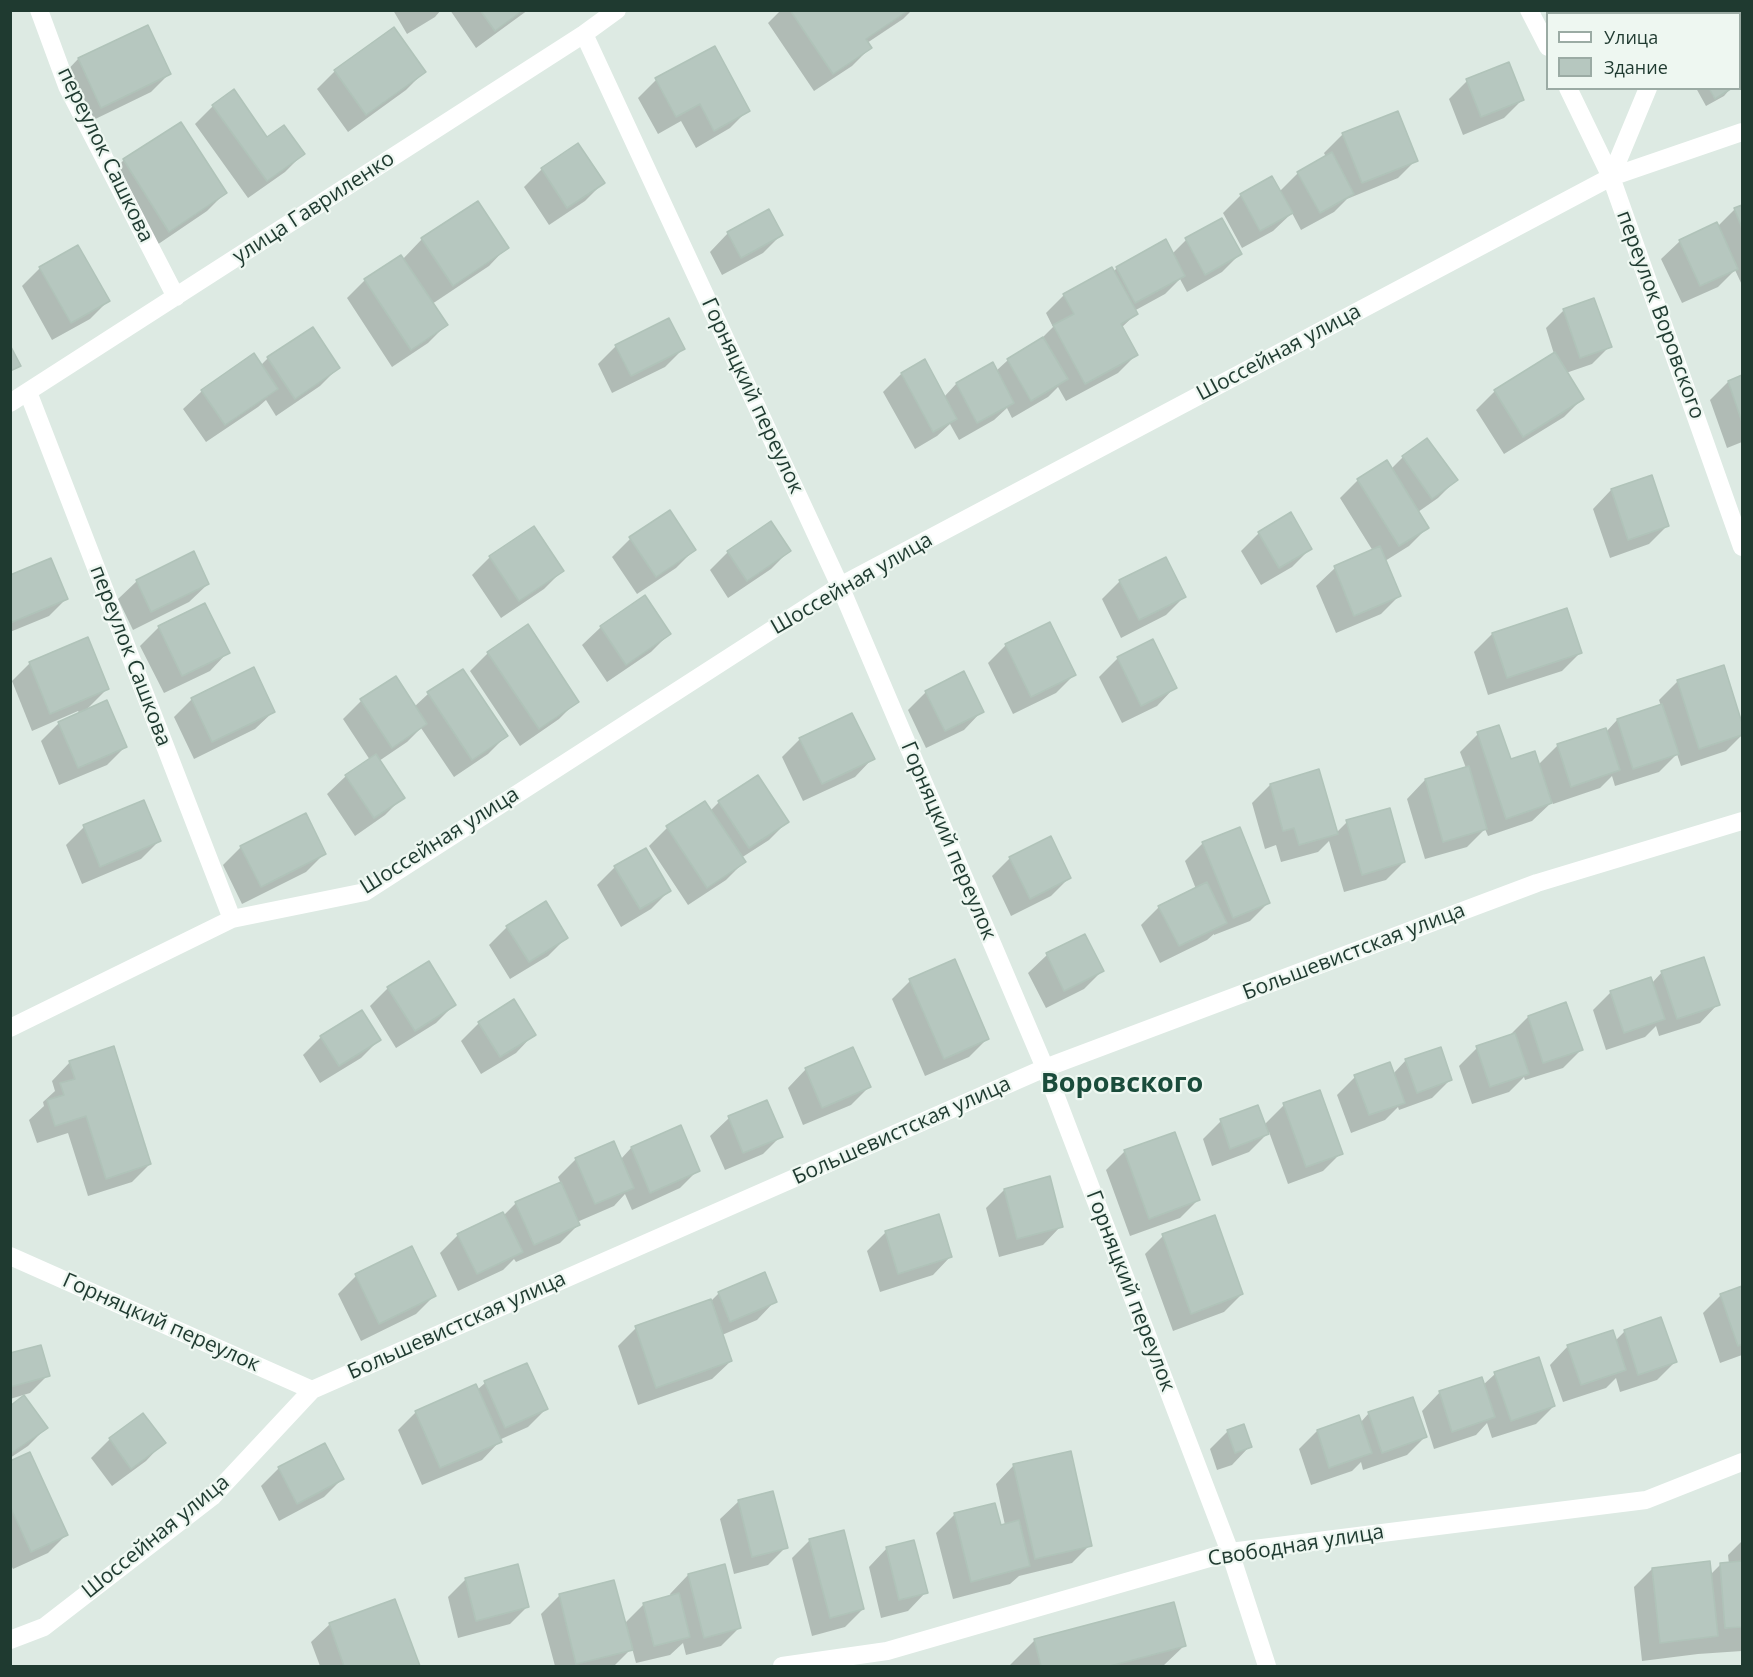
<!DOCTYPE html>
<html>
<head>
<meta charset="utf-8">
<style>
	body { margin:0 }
	#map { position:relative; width:1753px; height:1677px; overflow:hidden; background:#ddeae3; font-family:"Open Sans",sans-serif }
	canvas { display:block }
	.frame { position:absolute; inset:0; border:12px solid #1f3a30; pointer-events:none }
	.legend { position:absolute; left:1546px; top:12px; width:195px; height:78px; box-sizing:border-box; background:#eef7f1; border:2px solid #9baba4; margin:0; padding:8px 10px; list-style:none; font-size:18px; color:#1f3a30 }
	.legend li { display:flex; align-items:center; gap:12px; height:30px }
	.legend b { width:30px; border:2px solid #9baba4 }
</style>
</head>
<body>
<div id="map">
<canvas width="1753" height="1677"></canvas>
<div class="frame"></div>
<ul class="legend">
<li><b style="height:8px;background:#fff"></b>Улица</li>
<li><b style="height:16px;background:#b6c7bf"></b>Здание</li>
</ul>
</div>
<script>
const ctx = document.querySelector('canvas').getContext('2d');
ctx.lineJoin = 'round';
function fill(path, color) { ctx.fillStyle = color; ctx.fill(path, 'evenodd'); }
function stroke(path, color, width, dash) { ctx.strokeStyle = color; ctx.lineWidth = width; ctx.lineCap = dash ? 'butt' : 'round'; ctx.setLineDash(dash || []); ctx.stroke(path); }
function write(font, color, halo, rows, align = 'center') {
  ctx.font = font + ' "Open Sans",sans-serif'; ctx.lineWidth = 4.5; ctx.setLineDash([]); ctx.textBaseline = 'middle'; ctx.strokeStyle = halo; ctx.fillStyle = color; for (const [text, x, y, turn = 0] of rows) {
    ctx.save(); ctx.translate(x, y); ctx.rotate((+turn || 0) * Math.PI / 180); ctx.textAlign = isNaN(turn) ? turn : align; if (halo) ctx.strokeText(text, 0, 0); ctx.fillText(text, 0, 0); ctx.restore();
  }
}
const shadow = new Path2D(`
	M393,10H441L435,17L407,34Z
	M450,10H528L476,48Z
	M781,10H912L903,19L867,43L870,48L852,66L814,91L768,23Z
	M147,27L169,74L151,92L83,125L60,78L78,59Z
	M335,71L424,72L406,90L348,132L317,89Z
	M656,80L748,110L730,128L696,148L681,121L658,134L638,98Z
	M1467,81L1522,100L1504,118L1463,135L1449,99Z
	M1696,88H1731L1724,96L1706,106Z
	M213,106L267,139L303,154L285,172L248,198L195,124Z
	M180,124L225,193L207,211L151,249L105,178L124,160Z
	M1343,134L1416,160L1398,178L1347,199L1334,212L1301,230L1292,213L1273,231L1242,248L1223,213L1241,195L1279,192L1298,173L1326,157L1324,153Z
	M578,145L603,183L585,201L549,225L524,187L542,169Z
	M1742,206V285L1735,270L1718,287L1682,303L1661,259L1680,241L1717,227L1735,209Z
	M769,211L781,235L763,253L722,275L710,252L728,233Z
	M422,239L507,247L489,266L432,304L446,325L428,343L392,367L347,298L365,280L402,260Z
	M1186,240L1240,254L1222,272L1187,292L1180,279L1165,294L1134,311L1136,314L1121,328L1136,355L1118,373L1066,401L1058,387L1048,397L1012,418L1007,408L994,420L959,440L950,424L937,436L915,449L883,392L901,374L944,397L956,384L992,364L996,371L1008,360L1038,342L1053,327L1046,313L1064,295L1113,272L1117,268L1165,242L1172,254Z
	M40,268L108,301L90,319L52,340L22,286Z
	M1564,310L1610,346L1592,364L1566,373L1582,399L1564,417L1504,454L1476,410L1495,391L1554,354L1546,328Z
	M616,346L683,349L665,367L612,393L598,364Z
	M268,358L338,368L320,386L276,416L266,400L258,407L206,442L183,409L202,391L261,365Z
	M1742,377V442L1727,448L1710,400L1728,382Z
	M1427,440L1456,480L1438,498L1418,512L1427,528L1409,546L1385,561L1400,595L1381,614L1336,633L1316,586L1335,568L1373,551L1340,498L1358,480L1391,469L1403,457Z
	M1651,477L1667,526L1649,544L1610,558L1593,509L1611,490Z
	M1259,533L1310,549L1292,567L1261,585L1241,551Z
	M630,539L694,550L676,568L637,594L612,557Z
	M789,551L771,569L728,598L710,570L728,552Z
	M490,557L562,571L544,589L501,618L472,575Z
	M10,577L67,598L49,616L10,632Z
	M137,581L208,584L189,602L133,630L118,599Z
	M1120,581L1184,597L1166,615L1121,638L1102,599Z
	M645,597L669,634L651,652L607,682L582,645L601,627Z
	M205,605L228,652L210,671L164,693L140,646L159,627Z
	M1492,634L1580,653L1562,671L1488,695L1474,652Z
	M1152,641L1175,687L1157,706L1122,723L1099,677L1117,659Z
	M1006,645L1074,675L1056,693L1013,714L988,663Z
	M488,653L577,701L559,719L520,746L470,671Z
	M30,663L107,689L84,712L125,747L107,765L59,785L41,741L59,723L80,714L78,711L32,731L12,681Z
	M1723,667L1742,728V735L1726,751L1681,766L1677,754L1659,772L1615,786L1612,776L1600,788L1553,804L1552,802L1532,821L1488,836L1485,829L1467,847L1425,859L1407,799L1425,780L1466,768L1460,752L1478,734L1510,761L1538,765L1558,745L1606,732L1617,720L1661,706L1659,700L1677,682Z
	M463,671L506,736L488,754L454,777L421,728L407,742L379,761L403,797L385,815L355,836L327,794L346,776L370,760L343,719L361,701L395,678L414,707L428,694Z
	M926,692L982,711L964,730L926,748L908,710Z
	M192,699L274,711L255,729L194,759L174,717Z
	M800,739L873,758L855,777L803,801L782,757Z
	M757,777L787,822L769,840L741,858L744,862L726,880L688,905L649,846L667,828L710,811L719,802Z
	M1270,785L1336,833L1347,822L1404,862L1386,880L1344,892L1329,841L1318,852L1281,862L1276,845L1265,849L1252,803Z
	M84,827L159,841L141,859L82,884L66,845Z
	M1203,843L1268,903L1250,921L1214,935V934L1207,940L1160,963L1141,925L1159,907L1196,889L1185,861Z
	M241,847L324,854L306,872L242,904L223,865Z
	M1010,858L1069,878L1051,896L1011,916L992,876Z
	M615,867L669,891L651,909L621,927L597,885Z
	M507,927L566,938L548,956L510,979L489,945Z
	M1085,936L1102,971L1084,989L1046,1008L1028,973L1047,955Z
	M1662,972L1718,1004L1700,1023L1659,1036L1656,1026L1645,1037L1606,1050L1593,1010L1611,992L1652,983Z
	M910,981L987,1039L969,1057L925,1076L892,999Z
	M388,988L454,1005L436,1023L396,1048L370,1006Z
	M1528,1017L1581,1050L1563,1068L1525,1080L1524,1077L1509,1092L1472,1104L1459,1066L1477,1048L1510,1035Z
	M479,1023L534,1034L516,1053L481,1074L461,1041Z
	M321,1037L379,1040L361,1058L320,1083L303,1055Z
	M1406,1060L1450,1080L1432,1098L1399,1110L1398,1107L1385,1120L1351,1133L1337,1095L1355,1077L1393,1074Z
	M70,1062L150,1164L132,1182L88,1196L68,1133L37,1143L29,1120L44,1106L43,1102L55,1091L52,1081Z
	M806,1069L869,1087L851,1105L803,1125L788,1088Z
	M766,1102L781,1136L763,1154L725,1170L710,1136L729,1118Z
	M1284,1105L1341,1153L1323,1171L1288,1184L1269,1132L1249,1152L1212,1166L1203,1139L1221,1121L1264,1125Z
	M680,1127L698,1170L680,1188L632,1210L625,1194L614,1206L577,1222L578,1225L560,1243L516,1262L514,1259L503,1270L458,1291L440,1253L458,1235L503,1216L516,1203L561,1184L558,1177L576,1159L620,1160L631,1148Z
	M1174,1133L1198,1200L1180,1218L1130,1236L1106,1170L1124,1152Z
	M1004,1190L1061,1226L1043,1245L999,1257L986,1208Z
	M885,1233L951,1256L933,1275L880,1292L867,1251Z
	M1163,1236L1242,1294L1224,1312L1173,1331L1145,1254Z
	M764,1274L775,1301L757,1320L722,1335L731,1361L712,1379L638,1405L618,1346L636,1328L711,1301L718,1294Z
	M356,1276L434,1296L416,1314L361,1341L338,1294Z
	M1742,1288V1355L1720,1363L1703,1313L1721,1295Z
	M1660,1319L1675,1362L1657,1380L1620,1392L1616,1378L1606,1388L1563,1402L1550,1365L1568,1346L1615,1341L1624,1332Z
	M10,1355L48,1375L30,1393L10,1399Z
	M1495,1374L1554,1406L1536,1424L1492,1438L1487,1423L1476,1435L1434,1449L1422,1411L1440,1392L1483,1385Z
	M485,1383L546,1409L528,1427L499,1440L500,1441L482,1460L422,1485L398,1430L416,1412L477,1390Z
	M10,1407L46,1428L28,1446L10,1458Z
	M1369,1413L1425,1437L1407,1455L1363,1470L1361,1462L1352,1471L1311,1485L1299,1449L1317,1431L1360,1423Z
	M143,1415L164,1442L146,1461L112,1486L91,1458L110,1439Z
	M1228,1431L1250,1446L1232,1465L1217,1470L1210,1449Z
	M10,1462L66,1535L48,1553L13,1569L10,1563Z
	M1014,1465L1090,1545L1072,1563L1019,1576L1010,1584L953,1599L936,1533L954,1515L994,1505L1000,1527L1005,1525L996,1484Z
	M279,1468L342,1479L324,1497L279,1521L261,1486Z
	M739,1501L786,1547L768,1565L734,1574L720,1519Z
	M810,1540L863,1609L845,1627L812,1636L792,1558Z
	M1742,1541V1651L1698,1654L1642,1661L1634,1587L1652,1569L1710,1575L1721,1564H1729L1728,1555Z
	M887,1548L926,1592L908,1611L881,1618L869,1567Z
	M724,1566L739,1628L721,1646L686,1655L683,1643L670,1655L636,1663L632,1648L614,1666H555L541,1614L559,1596L613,1581L624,1624L644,1604L671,1597L670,1594L688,1575Z
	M466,1579L528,1606L510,1624L458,1638L448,1597Z
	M394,1600L418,1666H320L311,1642L330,1624Z
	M1035,1640L1184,1646L1163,1666H1009Z`);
const building = new Path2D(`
	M480,10H523L495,31Z
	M790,10H909L866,39L872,48L833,74Z
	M148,25L171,74L101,108L78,58Z
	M394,27L426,72L366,115L334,70Z
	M715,46L750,111L714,131L700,104L676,117L655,78Z
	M1509,62L1524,100L1481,117L1466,79Z
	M1709,88H1732L1715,99Z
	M234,89L267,137L284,125L305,154L267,181L212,105Z
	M1398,111L1418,161L1362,183L1342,133Z
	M181,122L227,193L169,232L123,159Z
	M578,143L605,183L567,208L541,168Z
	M1332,152L1354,194L1320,213L1297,172Z
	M1272,176L1293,213L1260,231L1240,194Z
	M478,201L509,248L453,286L421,238Z
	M1742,205V228L1734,208Z
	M769,209L783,235L741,258L727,232Z
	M1222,218L1242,254L1205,275L1185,238Z
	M1717,222L1738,269L1700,286L1679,240Z
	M1166,239L1185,276L1135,303L1116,267Z
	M78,245L110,301L71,323L39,267Z
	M401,255L448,325L411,350L364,279Z
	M1112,267L1138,314L1121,324L1138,355L1085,384L1053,325L1074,314L1063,294Z
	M1594,298L1612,347L1580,358L1563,309Z
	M669,318L685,349L631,376L615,345Z
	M313,327L340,368L295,399L267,357Z
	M1043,337L1068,379L1031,401L1007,359Z
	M10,345L21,366L10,371Z
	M1555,352L1584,399L1523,437L1494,390Z
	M254,353L278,389L225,425L201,390Z
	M925,359L957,419L933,432L901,373Z
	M993,362L1014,403L977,423L956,383Z
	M1742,375V422L1728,381Z
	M1427,438L1458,480L1432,499L1402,456Z
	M1387,460L1429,528L1399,546L1357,479Z
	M1652,475L1669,526L1628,540L1611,489Z
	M670,510L696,550L656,577L629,537Z
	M1291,512L1312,549L1279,568L1258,532Z
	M771,521L791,551L747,581L727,551Z
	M534,526L564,571L519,601L489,556Z
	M1380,546L1401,596L1354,616L1334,566Z
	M194,551L209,584L151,612L136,580Z
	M1166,557L1186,597L1139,620L1119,580Z
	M51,558L68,599L10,623V575Z
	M645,595L671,634L626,665L600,626Z
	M205,603L230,653L182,676L158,626Z
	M1567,608L1582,653L1507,678L1492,633Z
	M1050,622L1076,675L1031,697L1005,644Z
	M528,624L579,702L539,729L487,652Z
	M88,637L109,689L50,714L29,662Z
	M1153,639L1177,688L1141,706L1117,657Z
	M1724,665L1742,723V735L1699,749L1677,680Z
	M254,667L275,712L212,742L191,698Z
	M463,669L508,736L472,760L427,692Z
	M964,671L984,712L945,731L925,691Z
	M396,676L427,724L392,748L360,699Z
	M107,700L127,747L78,768L58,722Z
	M1662,704L1679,754L1633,769L1617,719Z
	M852,713L875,759L822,784L799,738Z
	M1499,725L1511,759L1535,751L1552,803L1506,819L1477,732Z
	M1606,728L1620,770L1571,787L1557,744Z
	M376,754L405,798L374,818L345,775Z
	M1469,766L1487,829L1443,842L1425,779Z
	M1319,769L1338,834L1299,845L1294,828L1283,831L1270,784Z
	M758,775L789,822L749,848L718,801Z
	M144,800L161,841L100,867L83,825Z
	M705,801L746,862L707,888L666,826Z
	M1390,808L1405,862L1362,875L1346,820Z
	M306,813L326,854L261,887L240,846Z
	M1240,827L1270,903L1233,918L1202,842Z
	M1051,836L1071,878L1030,899L1009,857Z
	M646,848L671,891L640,909L614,866Z
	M1207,882L1227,923L1179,946L1158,906Z
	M546,901L568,938L529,962L506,926Z
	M1085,934L1104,971L1064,991L1046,953Z
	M1704,957L1720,1005L1677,1019L1661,971Z
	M955,959L989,1039L944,1059L909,979Z
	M429,961L456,1005L415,1031L387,987Z
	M1651,977L1665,1019L1624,1033L1610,991Z
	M514,999L536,1035L500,1057L478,1022Z
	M1566,1002L1583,1050L1543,1063L1528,1016Z
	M362,1010L381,1040L339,1066L320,1036Z
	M1515,1033L1529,1074L1490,1087L1476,1046Z
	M114,1046L151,1164L106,1179L86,1116L55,1126L47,1100L64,1095L60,1083L75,1079L69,1061Z
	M853,1047L871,1087L822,1108L805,1068Z
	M1441,1047L1452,1080L1417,1093L1405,1059Z
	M1390,1062L1405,1103L1369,1115L1354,1075Z
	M1320,1090L1343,1154L1306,1167L1283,1103Z
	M767,1100L783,1137L743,1153L728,1116Z
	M1258,1105L1269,1134L1230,1149L1220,1119Z
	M681,1125L700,1171L650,1193L631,1147Z
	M1175,1132L1200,1200L1149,1219L1124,1150Z
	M614,1141L634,1188L595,1204L575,1158Z
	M1050,1176L1063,1227L1017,1239L1004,1189Z
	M561,1182L580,1225L534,1245L515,1202Z
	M503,1212L523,1252L477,1274L457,1234Z
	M939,1214L952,1257L898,1274L885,1231Z
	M1215,1215L1243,1294L1191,1314L1162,1234Z
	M412,1246L436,1296L379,1324L355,1274Z
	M765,1272L777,1302L730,1322L718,1292Z
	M1742,1286V1344L1738,1346L1720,1294Z
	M711,1299L732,1361L656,1388L635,1326Z
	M1661,1317L1677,1362L1638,1375L1624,1330Z
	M1613,1330L1626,1370L1581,1385L1567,1345Z
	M41,1345L50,1376L10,1387V1353Z
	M1539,1357L1555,1406L1511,1421L1494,1372Z
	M527,1363L548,1409L505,1428L484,1381Z
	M1482,1377L1495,1417L1452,1432L1439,1391Z
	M476,1384L502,1442L440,1468L415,1411Z
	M24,1395L48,1428L10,1454V1406Z
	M1413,1397L1427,1437L1382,1453L1368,1412Z
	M143,1413L166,1443L131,1469L109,1438Z
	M1359,1415L1372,1453L1329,1468L1317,1430Z
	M1244,1424L1252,1447L1235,1453L1227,1430Z
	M325,1443L344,1479L297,1504L278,1467Z
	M1071,1451L1092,1546L1035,1559L1013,1464Z
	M30,1452L68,1535L31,1552L10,1506V1461Z
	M773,1491L788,1548L752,1557L738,1500Z
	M995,1503L1001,1525L1019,1520L1030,1566L971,1582L954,1513Z
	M844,1530L864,1609L830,1618L809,1539Z
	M914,1540L928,1593L899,1600L886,1547Z
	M1710,1561L1718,1636L1660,1643L1652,1568Z
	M1742,1561V1627L1725,1628L1720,1563Z
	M518,1564L529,1607L476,1621L465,1578Z
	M725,1564L741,1628L704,1638L688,1574Z
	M614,1580L633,1650L576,1664L559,1594Z
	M679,1593L690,1637L654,1646L643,1603Z
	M395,1599L420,1666H344L329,1623Z
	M1174,1602L1186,1646L1110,1666H1041L1034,1639Z`);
const street = new Path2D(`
	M39,10L67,86L176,297
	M1529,10L1548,47
	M1679,14L1680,10
	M584,34L840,586L1045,1068L1230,1552L1267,1666
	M1568,88L1611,177L1742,547
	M1611,177L1648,88
	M28,392L232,919
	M10,403L584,34L617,10
	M10,1028L232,919L365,892L840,586L1611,177L1742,132
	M10,1256L312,1390
	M10,1640L44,1627L212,1497L312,1390L1045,1068L1537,883L1742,821
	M782,1666L887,1651L1230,1552L1646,1500L1742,1462`);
const streetNames = [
	["переулок Сашкова",105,155,64],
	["улица Гавриленко",314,208,-33],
	["переулок Воровского",1660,315,70],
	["Шоссейная улица",1279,353,-28],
	["Горняцкий переулок",752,396,65],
	["Шоссейная улица",852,584,-30],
	["переулок Сашкова",130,656,69],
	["Шоссейная улица",440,841,-32],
	["Горняцкий переулок",948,841,67],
	["Большевистская улица",1354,952,-21],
	["Большевистская улица",902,1131,-24],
	["Горняцкий переулок",1130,1291,69],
	["Горняцкий переулок",161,1323,24],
	["Большевистская улица",457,1326,-24],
	["Шоссейная улица",156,1537,-39],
	["Свободная улица",1296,1546,-9]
];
const districtNames = [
	["Воровского",1122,1084]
];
fill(shadow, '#0003');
fill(building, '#b6c7bf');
stroke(building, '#b0c3b9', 1.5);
stroke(street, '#fff', 18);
write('21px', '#1f3a30', '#eef7f1', streetNames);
write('bold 27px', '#1a4c3b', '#eef7f1', districtNames);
</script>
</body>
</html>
